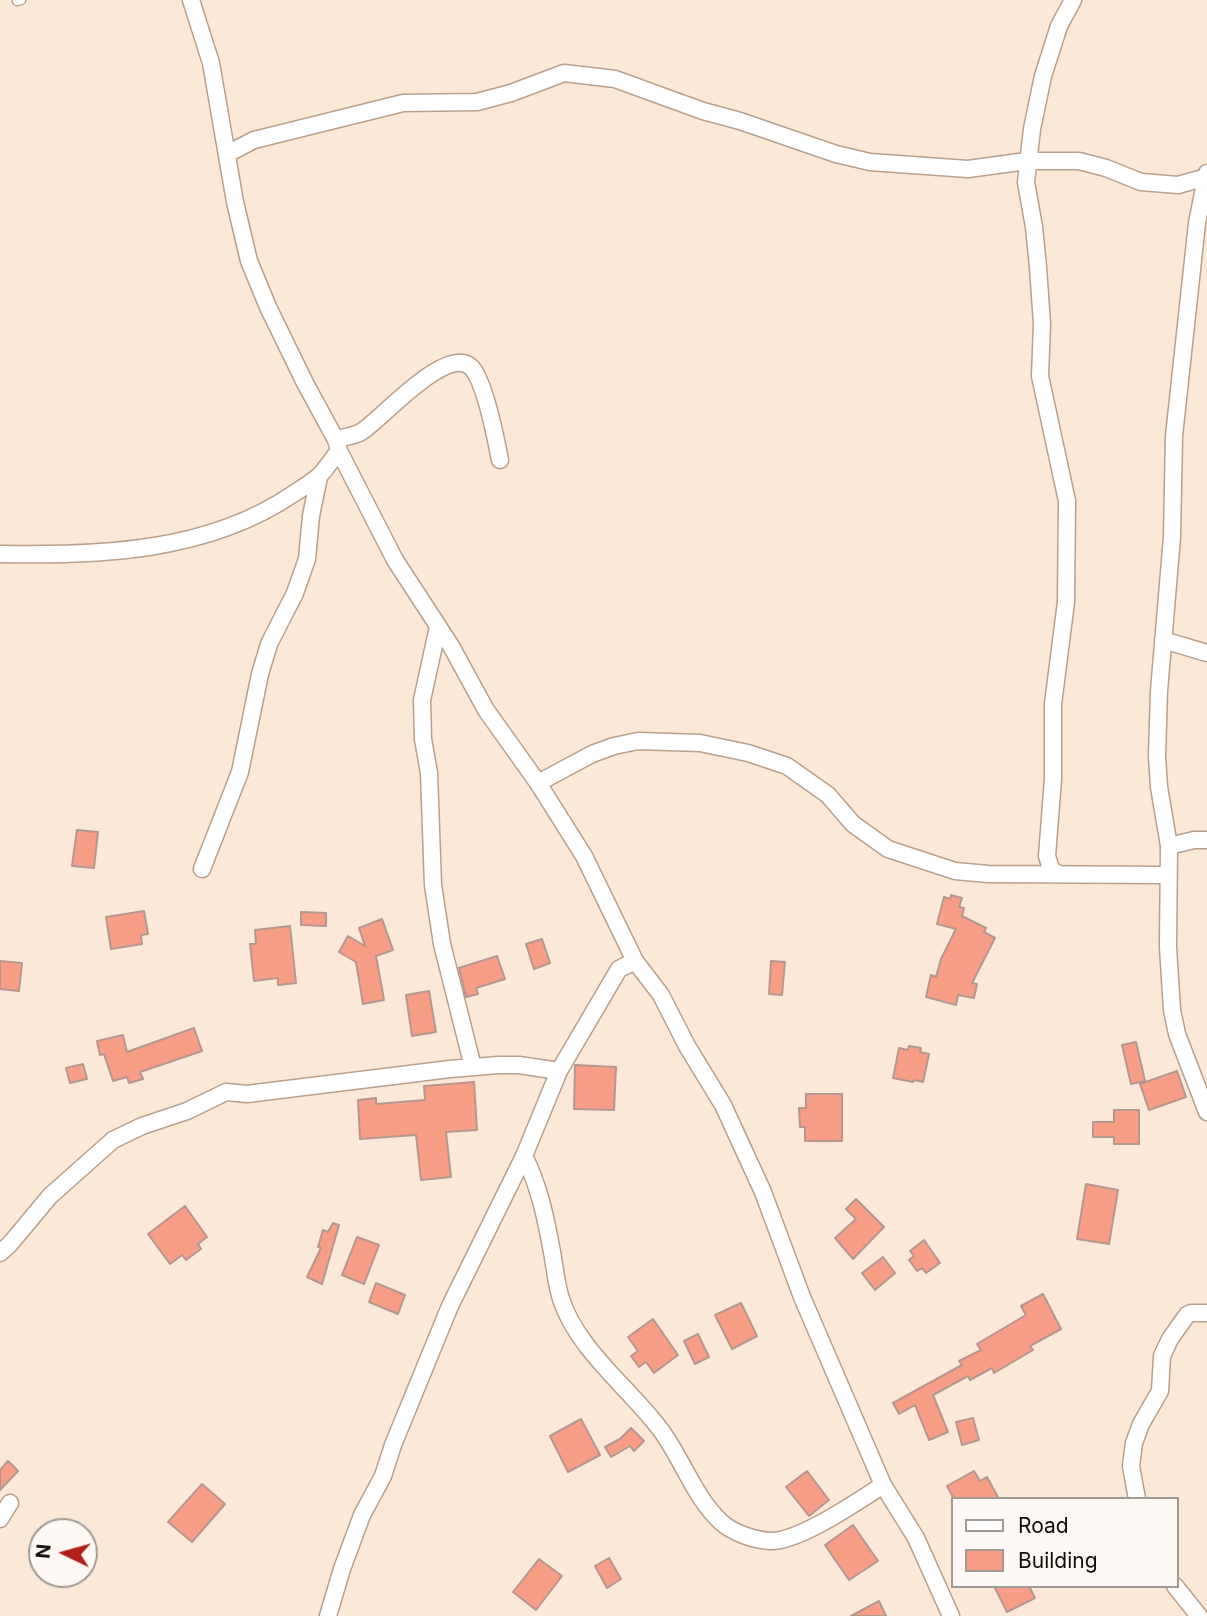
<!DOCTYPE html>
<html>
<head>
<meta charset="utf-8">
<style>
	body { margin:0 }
	#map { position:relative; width:1207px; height:1616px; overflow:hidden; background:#fce8d7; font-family:Inter,sans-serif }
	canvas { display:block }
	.legend { position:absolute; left:951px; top:1497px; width:228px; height:91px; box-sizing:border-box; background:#fef9f4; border:2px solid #a09a95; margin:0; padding:9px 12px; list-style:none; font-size:21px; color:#140c06 }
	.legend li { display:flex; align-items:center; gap:14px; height:35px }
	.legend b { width:35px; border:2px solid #a09a95 }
	.north { position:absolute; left:28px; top:1518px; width:70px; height:70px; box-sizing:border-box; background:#fef9f4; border:2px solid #a09a95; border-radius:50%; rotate:275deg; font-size:19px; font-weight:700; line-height:28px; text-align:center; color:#140c06 }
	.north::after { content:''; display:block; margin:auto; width:24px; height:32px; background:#b02018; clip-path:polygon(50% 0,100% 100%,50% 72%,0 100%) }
</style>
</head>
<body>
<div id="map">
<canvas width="1207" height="1616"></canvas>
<ul class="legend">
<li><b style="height:9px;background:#fff"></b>Road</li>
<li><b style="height:19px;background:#f89e87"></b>Building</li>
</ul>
<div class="north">N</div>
</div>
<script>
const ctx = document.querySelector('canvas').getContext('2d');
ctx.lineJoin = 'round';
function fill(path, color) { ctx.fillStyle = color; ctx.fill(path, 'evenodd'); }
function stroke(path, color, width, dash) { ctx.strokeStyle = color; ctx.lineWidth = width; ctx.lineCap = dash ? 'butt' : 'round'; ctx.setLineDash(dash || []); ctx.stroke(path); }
const building = new Path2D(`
	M77,830L98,832L94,868L72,866Z
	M951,895L962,898L959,907L964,908L962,916L986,928L984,932L995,938L972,983L977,984L974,998L958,995L956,1005L926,997L931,975L936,977L941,959L956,929L937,924L944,897L950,899Z
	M144,911L148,934L141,935L142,944L111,949L106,917Z
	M301,912L326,913V926L301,925Z
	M382,919L393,950L376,956L384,1000L363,1004L356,962L339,952L348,936L365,946L359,928Z
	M290,926L296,983L278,985V978L254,981L250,944H256L255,930Z
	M542,939L550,963L534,969L526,944Z
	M497,956L505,979L476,988L478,994L466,997L459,968Z
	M0,961L22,963L19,991L0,989Z
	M771,961L785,962L782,995L769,994Z
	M429,991L436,1032L412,1036L406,995Z
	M194,1028L202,1051L140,1072L143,1079L129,1083L127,1077L113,1081L104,1054L100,1055L97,1041L123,1035L127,1052Z
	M1136,1042L1145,1081L1131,1084L1122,1045Z
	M909,1046L921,1048L920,1052L929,1054L923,1082L914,1080L913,1082L893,1078L899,1048L908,1050Z
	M83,1064L87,1079L70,1083L66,1068Z
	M575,1065L616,1067L614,1110L574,1109Z
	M1177,1071L1186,1097L1149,1110L1140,1084Z
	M474,1082L477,1130L446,1132L451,1177L421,1180L416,1135L360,1139L358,1100L376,1098V1104L425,1100L424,1086Z
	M806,1094H842V1141H805V1127H800L799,1108H806Z
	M1114,1110H1139V1144H1114V1137H1093V1122H1114Z
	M1086,1184L1118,1190L1109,1244L1077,1239Z
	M856,1199L884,1227L853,1259L835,1238L856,1219L846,1209Z
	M185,1206L207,1237L198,1244L201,1249L186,1260L182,1255L170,1264L148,1234Z
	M333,1223L339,1225L322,1284L307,1277L321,1248L318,1247L323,1230L328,1232Z
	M357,1237L379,1245L364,1284L342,1275Z
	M924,1240L940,1263L926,1273L922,1268L917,1271L909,1260L914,1256L910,1251Z
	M883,1257L895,1273L875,1290L862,1273Z
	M376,1283L405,1295L398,1314L369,1302Z
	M1043,1294L1061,1329L1030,1346L1033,1350L994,1373L992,1368L970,1380L968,1376L933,1395L948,1432L929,1440L915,1405L899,1414L893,1403L962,1365L959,1361L981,1350L977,1344L1026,1315L1021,1306Z
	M741,1303L757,1336L732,1349L715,1315Z
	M653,1319L678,1355L654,1373L646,1362L639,1367L631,1356L638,1351L628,1337Z
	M698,1334L709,1357L695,1364L684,1341Z
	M973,1418L979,1440L962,1445L956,1422Z
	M581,1419L600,1455L568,1472L550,1436Z
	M631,1428L644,1441L634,1451L630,1446L611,1457L605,1447L620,1439Z
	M8,1461L18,1471L0,1490V1470Z
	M807,1471L829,1500L809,1516L786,1487Z
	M974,1471L980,1481L987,1477L999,1499H954L947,1486Z
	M202,1484L225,1504L192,1542L168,1522Z
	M853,1525L878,1561L849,1580L825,1545Z
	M609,1558L621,1579L607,1588L595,1566Z
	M539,1559L562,1576L536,1610L513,1592Z
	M994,1586H1029L1035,1598L1007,1612Z
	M879,1601L886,1616H851Z`);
const service = new Path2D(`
	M17,1L21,0`);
const minor = new Path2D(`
	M191,0L211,63L235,202L249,261L268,307L305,383L336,440L339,451L395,560L451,646L486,710L538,783L584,856L635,961L661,995L687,1046L723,1105L763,1192L802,1297L883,1485L916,1538L951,1616
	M227,154L254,140L403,103L477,102L511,93L564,73L615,79L703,111L740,121L836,154L870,162L968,169L1027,161H1079L1106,168L1141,182L1178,185L1207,177
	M1207,173L1197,223L1174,436L1172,537L1159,691L1157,756L1159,787L1169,846L1168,947L1172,1010L1177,1034L1207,1112
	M336,440C343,437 354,436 361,432C380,421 448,342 472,368C485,383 496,439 500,460
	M0,554C99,556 208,552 293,494C301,489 311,483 319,476C326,469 332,459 339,451
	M438,627L422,700L423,739L429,773L433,885L442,944L473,1067
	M1163,640L1207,653
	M538,783L592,754L614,746L638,741L700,743L748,753L787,766L828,795L853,824L888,849L955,871L988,874L1168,875
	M1169,846L1194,840H1207
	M202,869L240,772L260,674L269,644L295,593L307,559L311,516L319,477
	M1058,874L1051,869L1047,856L1053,779V704L1066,602L1067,501L1040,376L1042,324L1038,267L1034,227L1026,182L1032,129L1043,76L1059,26L1073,0
	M524,1156C539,1185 546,1219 552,1252C555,1268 556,1283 561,1299C577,1349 629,1388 660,1429C682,1458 694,1497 721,1522C733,1533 754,1540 770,1541C799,1542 858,1501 883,1485
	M0,1253L10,1244L50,1196L113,1140L142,1126L187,1111L226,1092L247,1094L450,1069L498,1065H519L559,1071
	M1137,1499L1131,1466L1134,1443L1141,1424L1160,1391L1162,1356L1170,1339L1187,1315L1191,1313H1207
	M0,1519L10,1503
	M1175,1586L1199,1616
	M328,1616L342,1569L362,1515L383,1476L393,1445L450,1306L524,1156L559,1071L619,969L635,961`);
fill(building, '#f89e87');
stroke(building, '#b6978e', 2);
stroke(service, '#b8a08d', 11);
stroke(minor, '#b8a08d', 19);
stroke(service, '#fff', 8);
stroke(minor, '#fff', 16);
</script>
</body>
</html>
